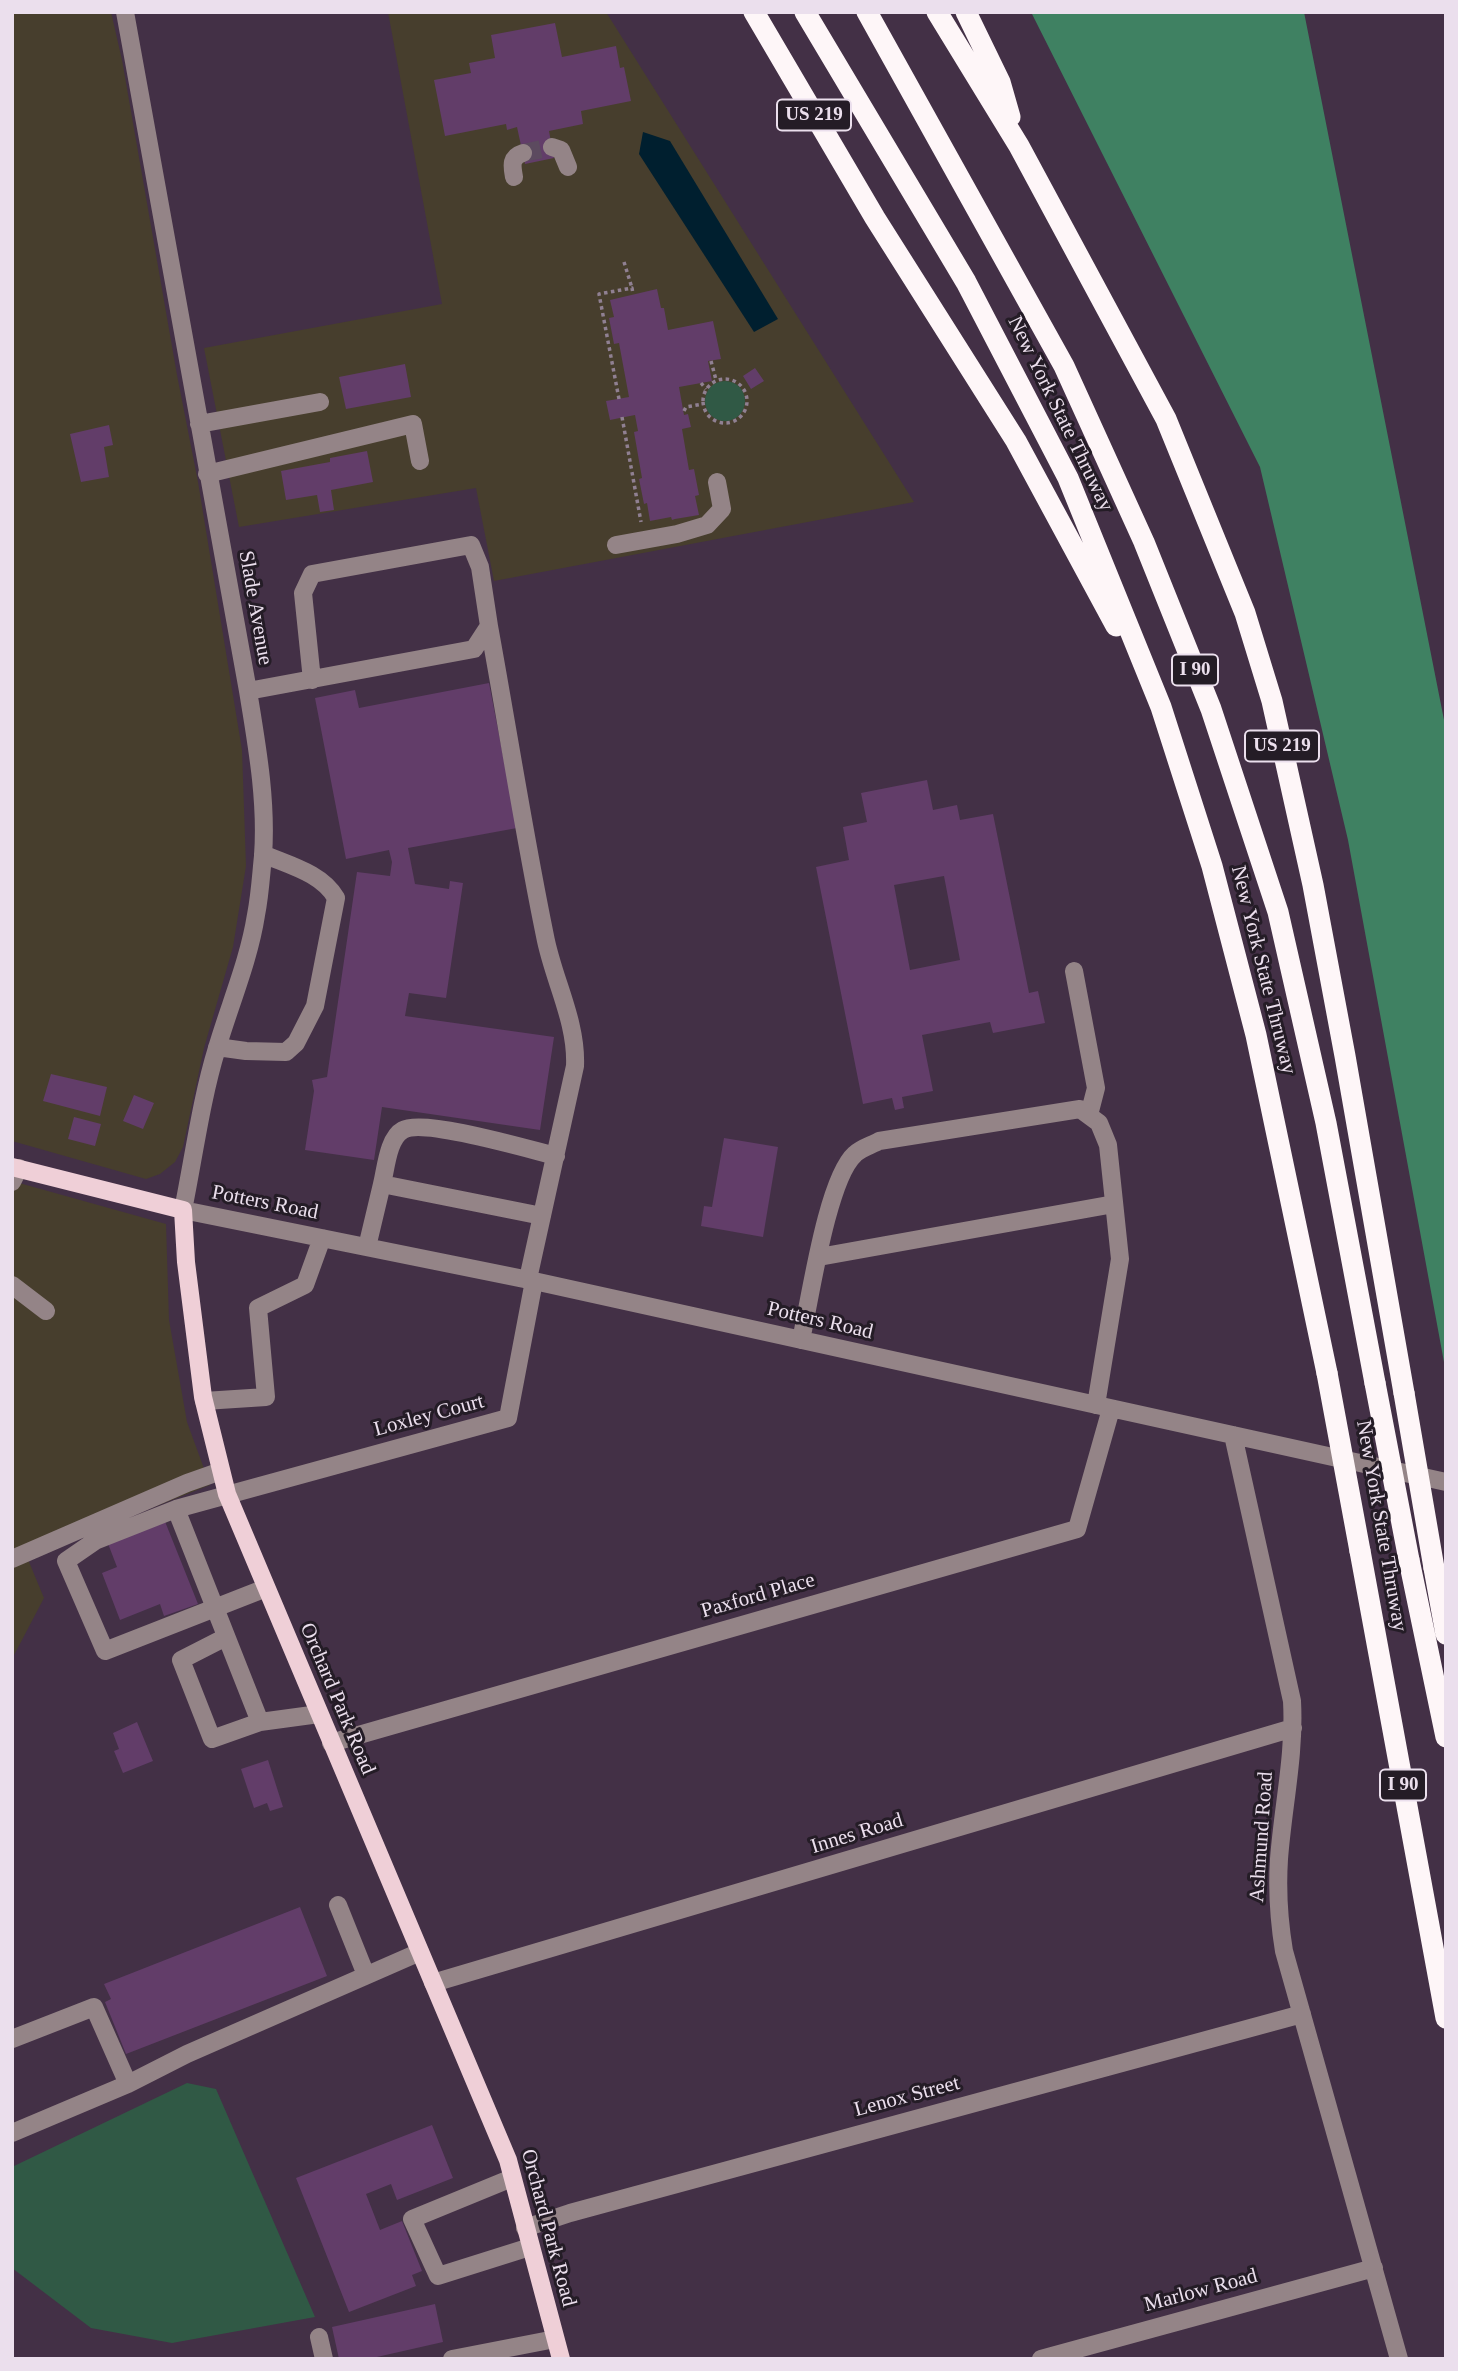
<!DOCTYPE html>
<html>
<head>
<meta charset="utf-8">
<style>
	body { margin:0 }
	#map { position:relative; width:1458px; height:2371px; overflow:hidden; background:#433046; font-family:Georgia,serif }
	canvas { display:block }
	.frame { position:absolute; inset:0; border:14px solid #ebdfed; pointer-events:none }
</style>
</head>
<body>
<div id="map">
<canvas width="1458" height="2371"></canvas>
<div class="frame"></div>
</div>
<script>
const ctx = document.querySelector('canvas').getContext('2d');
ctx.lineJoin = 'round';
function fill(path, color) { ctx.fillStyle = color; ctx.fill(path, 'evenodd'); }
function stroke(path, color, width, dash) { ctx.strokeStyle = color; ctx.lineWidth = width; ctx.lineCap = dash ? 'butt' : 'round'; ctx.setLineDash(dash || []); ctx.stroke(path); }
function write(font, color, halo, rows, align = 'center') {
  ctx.font = font + ' Georgia,serif'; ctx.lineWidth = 6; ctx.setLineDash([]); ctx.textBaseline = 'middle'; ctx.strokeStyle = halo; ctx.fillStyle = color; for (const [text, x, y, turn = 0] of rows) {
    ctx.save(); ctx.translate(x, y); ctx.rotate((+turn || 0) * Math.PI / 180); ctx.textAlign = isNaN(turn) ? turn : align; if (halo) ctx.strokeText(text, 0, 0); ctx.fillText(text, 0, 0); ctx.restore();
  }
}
const commercial = new Path2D(`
	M12,12H111L122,60L177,375L198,482L242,750L246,866L233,947L204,1048L183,1147L175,1162L160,1174L146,1179L12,1141Z
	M388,12H606L914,502L494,581L476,488L239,527L204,348L442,304Z
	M12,1181L166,1224L169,1320L187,1422L210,1485L27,1557L44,1598L12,1659Z`);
const green = new Path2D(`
	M705 401a20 20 0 1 1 40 0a20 20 0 1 1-40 0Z
	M187,2083L216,2089L315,2317L172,2343L91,2328L12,2268V2167Z`);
const forest = new Path2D(`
	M1031,12H1304L1446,730V1373L1348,840L1260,467Z`);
const water = new Path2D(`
	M643,132L670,141L778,319L754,332L639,154Z`);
const building = new Path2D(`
	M555,23L562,57L616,46L620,68L624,67L631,101L581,111L583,124L549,131L554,158L525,164L517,127L507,130L506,124L445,136L434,80L471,73L469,63L495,58L491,35Z
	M657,289L661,308H664L668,330L713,321L721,359L708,361L712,381L679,387L684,415L688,414L691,427L682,429L689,470L694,469L699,495L695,496L699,515L675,519L672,520L671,517L650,521L647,503L644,504L639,479L642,478L634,432L638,431L635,415L610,420L606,401L629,397L619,343L614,344L609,318L614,317L610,300Z
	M405,364L411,397L346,409L339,377Z
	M755,368L764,381L751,389L743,376Z
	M109,425L113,445L104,447L109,477L81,482L70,434Z
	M367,451L373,482L331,490L334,510L320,512L317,495L286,500L281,471L330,462V458Z
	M489,683L517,828L408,848L415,884L449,889L450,881L463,883L446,998L409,993L405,1016L554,1037L540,1130L382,1107L374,1160L305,1150L314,1091L312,1080L327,1077L357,872L390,876L392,862L389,850L346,859L315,698L355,690L359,708Z
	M927,780L933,810L957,805L960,820L993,814L1029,993L1038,991L1045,1023L993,1033L990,1022L922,1035L933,1091L902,1097L904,1108L895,1110L892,1098L863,1104L816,867L849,860L843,827L867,822L861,793ZM944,876L960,960L910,970L894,885Z
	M51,1074L107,1087L100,1116L43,1101Z
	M134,1095L154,1103L143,1129L123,1121Z
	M74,1117L101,1124L95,1146L68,1139Z
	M724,1138L778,1147L763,1237L701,1226L704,1206L712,1207Z
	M164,1519L198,1604L164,1616L160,1604L120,1620L102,1573L117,1567L107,1541Z
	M137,1722L153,1761L123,1773L114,1751L119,1749L113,1733Z
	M268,1760L283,1807L270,1811L267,1803L254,1808L241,1769Z
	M300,1907L327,1976L126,2054L105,2002L111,1999L104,1984Z
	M432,2125L453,2178L397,2200L391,2184L366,2194L380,2230L402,2221L422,2271L412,2275L416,2286L349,2312L296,2178Z
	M435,2304L443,2342L368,2359H339L332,2327Z`);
const minorTunnel = new Path2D(`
	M523,153L552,147`);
const path = new Path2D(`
	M624,262L632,288
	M711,361L716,380
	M703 401a22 22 0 1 1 44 0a22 22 0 1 1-44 0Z
	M701,383L706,389
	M619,399L599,294L632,288L633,294
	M684,411L686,407L703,404
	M622,417L641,522`);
const minor = new Path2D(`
	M125,12L248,691C257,746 267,801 263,856C261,875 260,895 256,915C249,960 230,1004 217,1048C201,1100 194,1156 183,1210L534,1281L1446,1482
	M552,147L561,150L568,167
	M514,177C512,166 510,157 523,153
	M199,424L320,402
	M207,474L413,424L420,461
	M616,545L677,534L707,525L722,509L717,482
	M489,626C508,730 524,834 545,936C553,979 577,1021 575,1066L528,1279
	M248,691L474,649L489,626L480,567L471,545L312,574L303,593L312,680
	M1074,971L1096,1088L1089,1115
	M217,1047L246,1051L286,1052L296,1043L315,1006L336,898C322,873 288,865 263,854
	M12,1182L19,1168
	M382,1184C386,1168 388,1138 403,1130C423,1118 528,1149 556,1156
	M367,1247L382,1184L542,1216
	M819,1257L1114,1204
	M12,1285L46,1311
	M801,1340C810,1300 827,1179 855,1154C861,1148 872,1145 879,1141L1080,1109L1099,1123L1108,1145L1120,1259L1096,1405
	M204,1401L266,1397L258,1308L305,1285L322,1238
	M1233,1435L1292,1701C1295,1754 1283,1806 1279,1859C1277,1890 1279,1921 1284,1951L1399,2359
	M176,1509L260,1722
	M12,1559L187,1483L221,1471
	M266,1588L105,1651L66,1561L95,1541L176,1509L508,1418L534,1281
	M226,1637L181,1660L212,1739L260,1722L319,1714
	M331,1743L1077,1529L1111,1409
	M338,1905L366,1975
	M433,1983L1293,1728
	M12,2039L94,2007L128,2084
	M12,2133L128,2084L187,2054L420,1952
	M512,2178L412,2219L438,2276L530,2247
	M525,2228L570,2213L1302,2014
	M319,2337L324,2359
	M452,2359L555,2339
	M1041,2359L1374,2268`);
const major = new Path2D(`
	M12,1167L183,1210L186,1262L203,1397L227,1494L508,2160L561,2359`);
const highway = new Path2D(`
	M754,12L875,218L1016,441L1116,626
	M805,12L966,282L1068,478L1161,707L1212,866L1256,1035L1327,1373
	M867,12L1064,366L1144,542L1211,709L1278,912L1326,1123L1375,1383
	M937,12L1019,146L1166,419L1245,613L1272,701L1313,885L1345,1056L1404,1393
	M966,12L1000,82L1010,117
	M1360,1551L1446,2018
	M1409,1560L1446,1737
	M1434,1568L1446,1634`);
const highwayBridge = new Path2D(`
	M1327,1373L1360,1551
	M1375,1383L1409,1560
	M1404,1393L1434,1568`);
const shields = [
	[814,115,74],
	[1195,670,46],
	[1282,746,74],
	[1403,1785,46]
];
const shieldNames = [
	["US 219",814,115],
	["I 90",1195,670],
	["US 219",1282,746],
	["I 90",1403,1785]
];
const streetNames = [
	["New York State Thruway",1060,414,64],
	["Slade Avenue",255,608,80],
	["New York State Thruway",1263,970,76],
	["Potters Road",265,1203,11],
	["Potters Road",820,1321,13],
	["Loxley Court",429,1416,-15],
	["New York State Thruway",1381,1526,80],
	["Paxford Place",758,1596,-16],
	["Orchard Park Road",337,1699,67],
	["Innes Road",857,1834,-17],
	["Ashmund Road",1262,1837,-86],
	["Lenox Street",907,2097,-15],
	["Orchard Park Road",548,2228,75],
	["Marlow Road",1201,2291,-15]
];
fill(commercial, '#473e2d');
fill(green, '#305945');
fill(forest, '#3f8162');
fill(water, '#001f2f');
fill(building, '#623d69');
stroke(minorTunnel, '#5c4a5f', 18, [18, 9]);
stroke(path, '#908092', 3.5, [3.5, 3.5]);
stroke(minor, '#948487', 18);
stroke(major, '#efcfd7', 18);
stroke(highway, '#fef6f8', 21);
stroke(highwayBridge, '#fef6f8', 21);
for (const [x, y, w] of shields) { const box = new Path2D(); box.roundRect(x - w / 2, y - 15.5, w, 31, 5); ctx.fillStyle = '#241c26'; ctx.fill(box); stroke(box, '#ebdfed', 2); }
write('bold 19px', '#ebdfed', null, shieldNames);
write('21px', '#ebdfed', '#241c26', streetNames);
</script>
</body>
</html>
